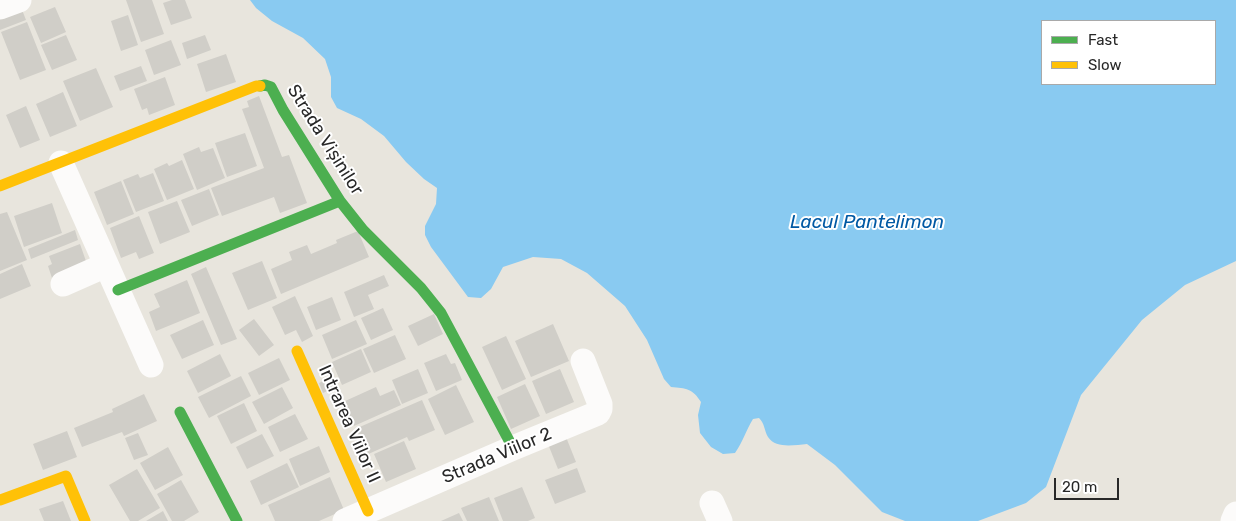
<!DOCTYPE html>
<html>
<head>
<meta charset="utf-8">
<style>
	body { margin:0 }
	#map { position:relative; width:1236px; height:521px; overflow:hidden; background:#e8e5dd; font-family:Rubik,sans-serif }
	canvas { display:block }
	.legend { position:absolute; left:1041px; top:20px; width:175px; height:65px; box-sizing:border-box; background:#fff; border:1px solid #a9a9a9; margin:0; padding:6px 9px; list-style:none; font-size:15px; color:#282828 }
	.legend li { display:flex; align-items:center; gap:10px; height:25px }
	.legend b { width:25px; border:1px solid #a9a9a9 }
	.scale { position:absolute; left:1054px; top:478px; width:65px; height:22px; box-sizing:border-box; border:2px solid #282828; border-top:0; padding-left:6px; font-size:15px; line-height:18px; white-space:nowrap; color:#282828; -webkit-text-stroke:4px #fff; paint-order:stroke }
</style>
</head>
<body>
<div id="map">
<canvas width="1236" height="521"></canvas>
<ul class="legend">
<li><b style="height:6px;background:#4caf50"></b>Fast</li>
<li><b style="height:6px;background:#ffc107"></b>Slow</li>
</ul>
<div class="scale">20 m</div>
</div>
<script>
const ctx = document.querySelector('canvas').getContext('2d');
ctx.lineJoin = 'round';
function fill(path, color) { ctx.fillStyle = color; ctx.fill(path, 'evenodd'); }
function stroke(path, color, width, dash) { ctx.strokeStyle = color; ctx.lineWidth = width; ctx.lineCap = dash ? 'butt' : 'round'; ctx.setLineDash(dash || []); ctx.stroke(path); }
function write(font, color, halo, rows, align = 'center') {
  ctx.font = font + ' Rubik,sans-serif'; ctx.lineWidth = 4; ctx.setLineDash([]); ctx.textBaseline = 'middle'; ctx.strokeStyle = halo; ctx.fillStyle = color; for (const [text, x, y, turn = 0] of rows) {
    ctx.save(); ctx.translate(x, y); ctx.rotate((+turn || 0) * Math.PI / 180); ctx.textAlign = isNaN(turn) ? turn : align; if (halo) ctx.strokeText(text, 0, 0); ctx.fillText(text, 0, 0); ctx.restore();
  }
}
const water = new Path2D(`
	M250,0H1236V261L1185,285L1142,320L1081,395L1046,487L1026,503L978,521H905L882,512L835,465L807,444C794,445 776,449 768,437C764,430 765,424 759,418L753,419C746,430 743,442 735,453L723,454L711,447L700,433L698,415L701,402C693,389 686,388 671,387L664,379L647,340L625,306L587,273L561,259L533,257L503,267L491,289L481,298L468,297L431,247L425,235V226L436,204L437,188L424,179L406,162L384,136L361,119L337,108L331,97V77L325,59L303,38L272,21L256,8ZM1042,21H1215V84H1042Z`);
const building = new Path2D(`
	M126,0H152L164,34L141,42Z
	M172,0H185L192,18L171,25L163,3Z
	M19,2L26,20L0,30V9Z
	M55,7L66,32L41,43L30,17Z
	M128,15L138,45L121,51L111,21Z
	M27,22L46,70L20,80L1,32Z
	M66,35L77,60L52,70L41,45Z
	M205,35L211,50L187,59L182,43Z
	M171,40L181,65L154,75L145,50Z
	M226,54L236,82L206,92L197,64Z
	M141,66L147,81L120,91L114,76Z
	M96,68L113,107L80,121L63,81Z
	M165,77L175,105L149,115L147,108L142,110L134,89Z
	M63,92L77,126L50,137L36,104Z
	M259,96L282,157L289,155L307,203L280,213L274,197L222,216L211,188L264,168L242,109L249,107L247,101Z
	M26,106L40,140L20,148L6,115Z
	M245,133L257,166L227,177L215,143Z
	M199,147L201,152L213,148L225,178L197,190L183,154Z
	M182,160L194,189L167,200L154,169L167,163L169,166Z
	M153,173L164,201L136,212L123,180L138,174L140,178Z
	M121,181L134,214L107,225L94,192Z
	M209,189L219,215L192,226L181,200Z
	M177,201L190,232L160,244L148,212Z
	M52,203L62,233L24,247L14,216Z
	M7,212L27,260L0,271V214Z
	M139,216L154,253L139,259L136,252L121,258L110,228Z
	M75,230L78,240L31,259L28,249Z
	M358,231L369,257L281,294L271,269L292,260L289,252L307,245L311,254L337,243L336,240Z
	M80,244L87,264L52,278L48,266L52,264L49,256Z
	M262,261L277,298L248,310L232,273Z
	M22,264L31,286L0,299V274Z
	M206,267L237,339L221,345L191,274Z
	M384,275L389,286L368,295L374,309L354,317L344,292Z
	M187,280L200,313L156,331L149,312L160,307L154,294Z
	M295,296L313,336L302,342L296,330L285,335L272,307Z
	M332,297L341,320L316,330L307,307Z
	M383,308L393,330L371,340L361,318Z
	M434,314L443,334L418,346L408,326Z
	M254,319L274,345L259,356L239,330Z
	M203,320L214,345L182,359L170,335Z
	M356,320L367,344L332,359L322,335Z
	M553,324L569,361L531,377L515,341Z
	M395,335L406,359L374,373L363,349Z
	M506,336L526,379L502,390L482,347Z
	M361,349L371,372L342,385L332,362Z
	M220,354L231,376L198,393L187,371Z
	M446,354L451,364L455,363L462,380L436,391L424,363Z
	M279,358L290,380L259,395L248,373Z
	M418,369L428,393L402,404L392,380Z
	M560,369L574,402L546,414L532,381Z
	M241,376L251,396L209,418L198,397Z
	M332,377L336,387L323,393L319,383Z
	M525,384L540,416L511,429L497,397Z
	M456,385L474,422L445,435L428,399Z
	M282,387L293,408L264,424L252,402Z
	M376,387L380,396L394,390L401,405L354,426L343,402Z
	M144,394L157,421L124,436L122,432L82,447L74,428L113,412L112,409Z
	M422,400L435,430L409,441L407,437L366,455L355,429Z
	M244,403L257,431L231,444L217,416Z
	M295,414L308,439L280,452L268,427Z
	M67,431L77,457L43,470L33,444Z
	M138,433L148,455L134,460L125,438Z
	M262,434L274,456L247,469L236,447Z
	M566,437L576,462L558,469L548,444Z
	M404,441L416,469L386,482L374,454Z
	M319,446L330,472L300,486L289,459Z
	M168,447L183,475L155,490L140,463Z
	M287,463L299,487L261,505L250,481Z
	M577,468L586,492L555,504L545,480Z
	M137,469L160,508L138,521H130L109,485Z
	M330,477L344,510L319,521H275L268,505Z
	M181,480L199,512L184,521H172L157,494Z
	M522,487L535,518L528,521H503L494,498Z
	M489,497L499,521H467L461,508Z
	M63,501L71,521H44L39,509Z
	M163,511L168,521H146Z
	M459,513L463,521H441Z`);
const street = new Path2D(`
	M0,7L19,0
	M61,163L151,365
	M63,284L106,265
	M712,503L720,521
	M345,521L513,448L598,413L600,409V404L583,361
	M1233,521L1236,514`);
const fast = new Path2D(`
	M260,86L265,85L271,87L283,110L340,201L363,230L421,288L441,313L513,448
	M118,290L340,201
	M180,412L237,521`);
const slow = new Path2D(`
	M0,186L256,86H260
	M297,351L368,511
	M0,500L66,476L85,521`);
const streetNames = [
	["Strada Vișinilor",325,140,58],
	["Intrarea Viilor II",349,424,66],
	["Strada Viilor 2",497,456,-23]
];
const waterNames = [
	["Lacul Pantelimon",867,223]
];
fill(water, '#89caf1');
fill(building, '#d0cec8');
stroke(street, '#fcfbfa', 25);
stroke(fast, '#4caf50', 11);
stroke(slow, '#ffc107', 11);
write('18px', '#282828', '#fff', streetNames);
write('italic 19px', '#0059a4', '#fff', waterNames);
</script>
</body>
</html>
